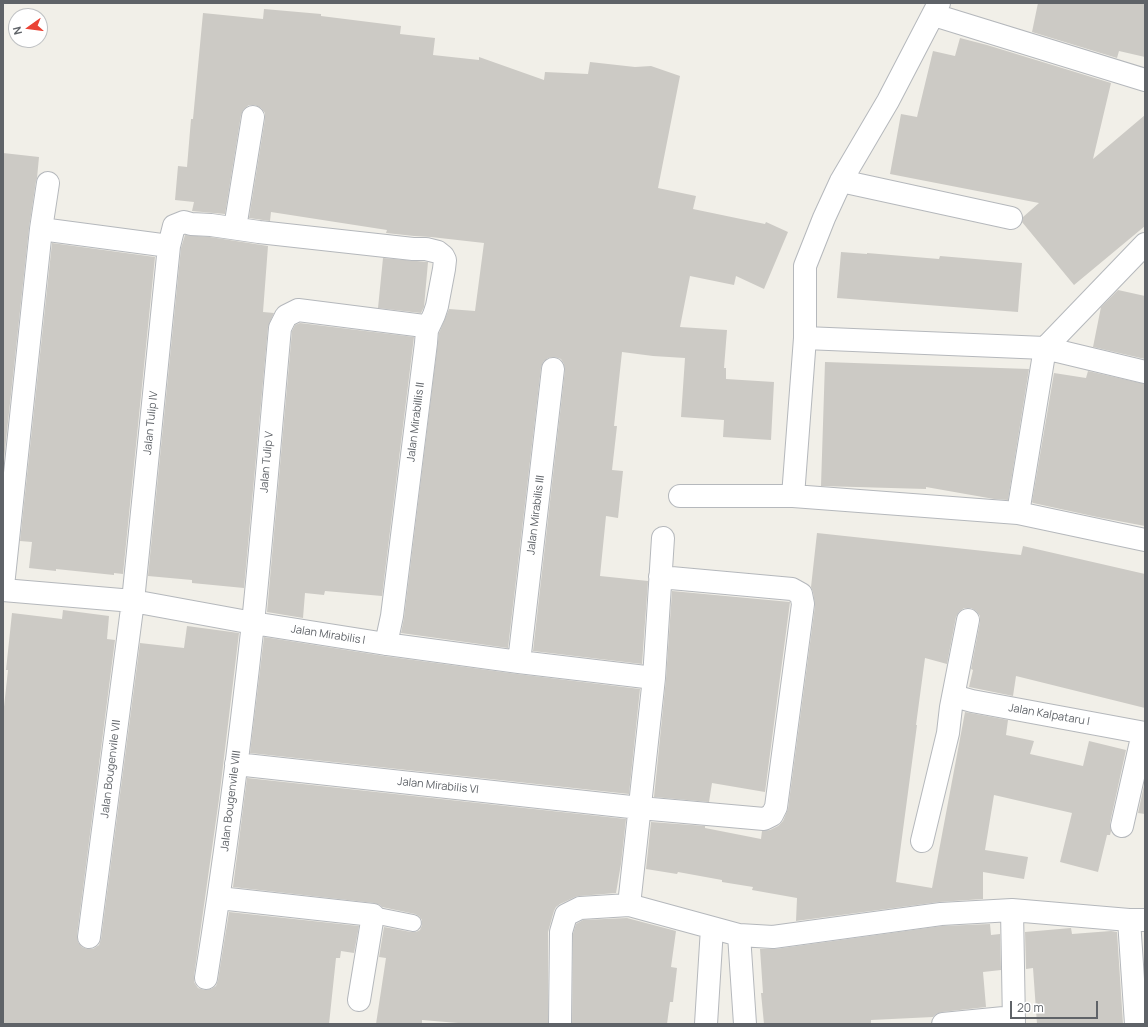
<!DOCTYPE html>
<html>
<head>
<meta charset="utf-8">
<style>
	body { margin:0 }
	#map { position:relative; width:1148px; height:1027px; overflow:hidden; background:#f1efe8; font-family:Manrope,sans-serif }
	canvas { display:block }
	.frame { position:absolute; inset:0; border:4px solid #5f6368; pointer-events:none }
	.north { position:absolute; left:8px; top:8px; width:40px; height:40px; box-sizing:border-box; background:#fff; border:1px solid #bfc1c3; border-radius:50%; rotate:256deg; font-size:11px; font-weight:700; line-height:16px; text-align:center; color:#5f6368 }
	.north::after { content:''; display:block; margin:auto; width:14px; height:18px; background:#ea4335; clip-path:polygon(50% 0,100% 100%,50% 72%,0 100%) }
	.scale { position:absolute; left:1010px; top:1001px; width:88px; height:18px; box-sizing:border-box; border:2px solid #5f6368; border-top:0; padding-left:5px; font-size:12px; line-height:14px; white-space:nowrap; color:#5f6368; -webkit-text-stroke:3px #fff; paint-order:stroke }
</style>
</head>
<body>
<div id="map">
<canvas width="1148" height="1027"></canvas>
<div class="frame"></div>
<div class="north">N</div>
<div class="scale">20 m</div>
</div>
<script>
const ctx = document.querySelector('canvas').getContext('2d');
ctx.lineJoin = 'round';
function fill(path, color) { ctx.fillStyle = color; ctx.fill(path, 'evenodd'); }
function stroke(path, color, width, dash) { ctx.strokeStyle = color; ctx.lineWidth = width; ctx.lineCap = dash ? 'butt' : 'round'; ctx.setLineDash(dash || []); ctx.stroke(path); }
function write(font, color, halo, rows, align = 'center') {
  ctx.font = font + ' Manrope,sans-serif'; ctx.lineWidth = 3.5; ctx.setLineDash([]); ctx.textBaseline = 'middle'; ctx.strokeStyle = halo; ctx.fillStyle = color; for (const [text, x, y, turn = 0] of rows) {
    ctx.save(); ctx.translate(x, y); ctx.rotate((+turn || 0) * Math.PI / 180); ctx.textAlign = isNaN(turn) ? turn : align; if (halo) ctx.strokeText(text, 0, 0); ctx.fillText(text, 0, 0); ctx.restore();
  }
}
const building = new Path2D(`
	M1038,3H1145V57L1119,51L1117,58L1032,32Z
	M264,9L321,14V16L401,26L400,34L435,38L433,55L479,60V57L544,80L545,72L588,74L590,62L635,67L651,66L680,76L658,188L696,196L693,209L765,224L766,222L788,232L764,289L736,276L734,285L690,276L680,327L727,330L724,368H726V379L774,382L771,440L723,437L724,420L681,417L685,358L653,356L622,352L614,426H617L612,470L623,471L618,518L606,516L600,576L648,581L642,664L533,651L565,370L564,364L561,359L555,357L548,358L543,362L541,368L508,648L401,633L404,618L439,333L449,309L475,311L484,243L431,237L414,236L386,233L387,230L271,212L270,221L249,218L265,119V113L261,108L255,105H249L244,109L241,115L225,214L192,211L194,202L175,200L178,166L187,167L191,119H193L203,13L263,19Z
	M960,38L987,45L1111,83L1093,159L1145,115V226L1074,285L1022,222L1023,217L1039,203L890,174L901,114L917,117L933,51L955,56Z
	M3,153L39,157L37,178L36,181L29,228L3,468Z
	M185,235L210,237L268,246L263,312L274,313L268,327L244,588L192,583V580L148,576L181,248Z
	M52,243L155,257L123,574L114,573V575L56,569V571L29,568L32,542L20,541Z
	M841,252L867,254V253L939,259L940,256L1022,263L1018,312L837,298Z
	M383,258L428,262L424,307L421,313L378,308Z
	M1118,290L1145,296V359L1093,347L1101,307Z
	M300,323L414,337L382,596L325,591L324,595L305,593L303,618L267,612L292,331L295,325Z
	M825,362L1029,369L1008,500L994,499L926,487V489L821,486Z
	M1088,371L1145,384V526L1097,517L1033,503L1032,502L1054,373L1086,378Z
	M817,533L1021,555L1023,546L1145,574V708L1016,676L1013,696L969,687L973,670L971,669L980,622V616L976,611L971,608H964L959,612L956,617L947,664L925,658L916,725H917L896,882L932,888L965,712L1008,720L1006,735L1034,741L1030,754L1083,766L1089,741L1126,750L1110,823L1111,831L1110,835H1107L1098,872L1060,862L1072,813L994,795L985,850L1028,857L1024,879L983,872V899L939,902L796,921L797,898L752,890L753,887L722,882V880L678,872L677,874L646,869L651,822L705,826V828L761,839L762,831L770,830L778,826L783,821L788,809L815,606L813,592L811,587Z
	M672,591L790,602L765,792L712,783L709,802L654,797L666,679Z
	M63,610L109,616L107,639L115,640L77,935L78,942L82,947L87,949H93L99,945L101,939L140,643L184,648L187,626L239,633L219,799L194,976V982L198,988L204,990L211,989L216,986L218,980L229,912L359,926L354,953L341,951L340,958H336L329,1024H3V716L8,670H6L12,613L62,619Z
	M264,637L384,656L517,674L640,689L629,794L250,753Z
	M247,778L626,819L621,864L616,893L579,896L575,897L560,904L556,907L554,911L548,932V1024H470L422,1020V1024H376L386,958L379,957L384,927L411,932H416L420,930L422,925V920L419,916L415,914L382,907L380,905L374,903L233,887Z
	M1145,781V814L1138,813Z
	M627,918L676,931L671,967L677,968L673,1002H670L667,1024H572L573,934L576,924L583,920Z
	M990,924L991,935L1000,934L1001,970L983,972L986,1007L942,1012L936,1014L933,1017L871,1020V1024H764L761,993H763L760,949H775L942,926Z
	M1071,928L1072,934L1111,931L1117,932L1123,1024H1037L1033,968L1026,969L1025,932Z`);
const service = new Path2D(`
	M373,915L413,923`);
const minor = new Path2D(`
	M934,15L1145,80
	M841,181L1011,218
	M235,228L253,117
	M41,229L169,246
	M805,338L1045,348L1145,372
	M680,496H793L1018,513L1145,540
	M793,496L805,338V266L824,218L841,181L888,101L939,3
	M1018,513L1045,348L1145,244
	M3,586L41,229L48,183
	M3,590L133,601L253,623L386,644L519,662L654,678
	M519,662L553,369
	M954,696L972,701L1145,733
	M236,764L640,808L764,819L772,815L776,807L803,604L801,594L792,589L660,577
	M1122,826L1143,733
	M922,841L948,733L951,707L968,620
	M219,898L373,915L359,1000
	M629,905L654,678L663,538
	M1012,910L1014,1024
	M1129,920L1136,1024
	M739,935L745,1024
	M89,937L133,601L169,246L174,226L184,222L191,224L211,225L259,232L413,249H426L438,252L443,256L445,260L444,269L437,306L434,315L427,330
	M206,978C225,860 240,742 253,623C263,525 271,426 280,328L286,316L298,310L424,326L427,330L426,343L392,616L386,644
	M560,1024L561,932L566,915L580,908L629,905L739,935L773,937L941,914L1012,910L1129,920H1145
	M706,1024L712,928
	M943,1024L1014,1017`);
const streetNames = [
	["Jalan Mirabillis II",416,422,-83],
	["Jalan Tulip IV",151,423,-84],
	["Jalan Tulip V",267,462,-85],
	["Jalan Mirabilis III",536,515,-83],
	["Jalan Mirabilis I",328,635,9],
	["Jalan Kalpataru I",1049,715,10],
	["Jalan Bougenvile VII",111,769,-83],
	["Jalan Mirabilis VI",438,786,6],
	["Jalan Bougenvile VIII",231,801,-83]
];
fill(building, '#cccac5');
stroke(service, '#b5b8bc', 18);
stroke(minor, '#b5b8bc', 24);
stroke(service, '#fff', 16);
stroke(minor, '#fff', 22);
write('11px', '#5f6368', '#fff', streetNames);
</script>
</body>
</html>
